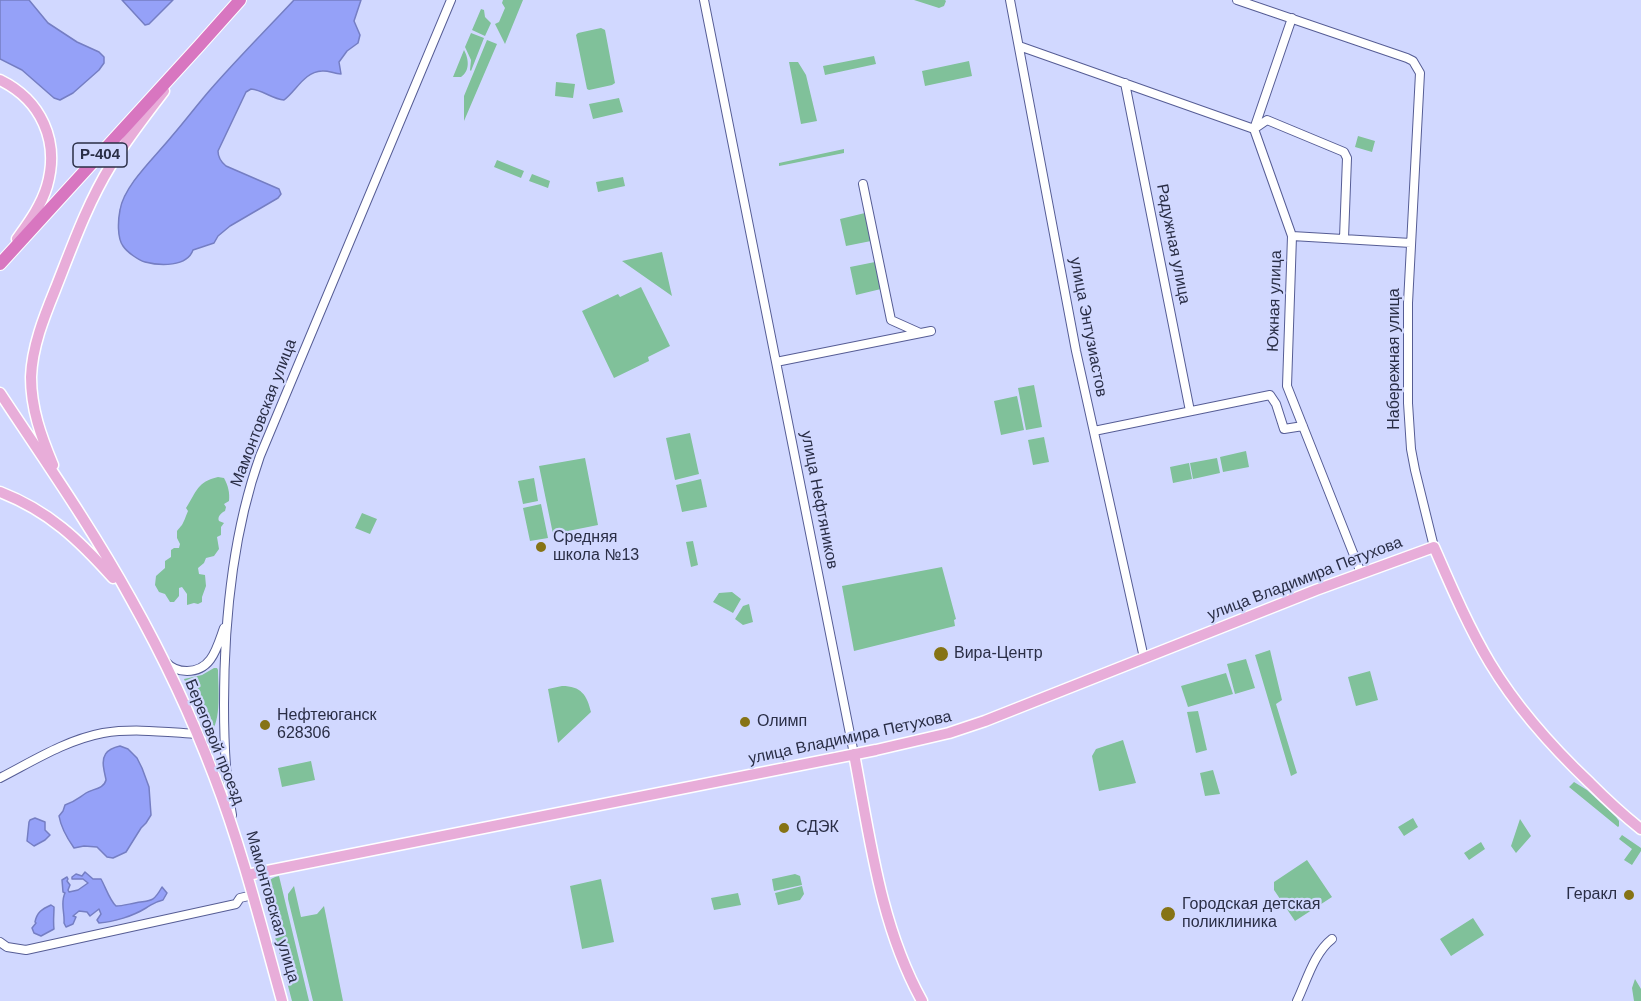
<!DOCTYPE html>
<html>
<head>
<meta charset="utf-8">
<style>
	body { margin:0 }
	canvas { display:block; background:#d1d8ff }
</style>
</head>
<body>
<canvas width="1641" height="1001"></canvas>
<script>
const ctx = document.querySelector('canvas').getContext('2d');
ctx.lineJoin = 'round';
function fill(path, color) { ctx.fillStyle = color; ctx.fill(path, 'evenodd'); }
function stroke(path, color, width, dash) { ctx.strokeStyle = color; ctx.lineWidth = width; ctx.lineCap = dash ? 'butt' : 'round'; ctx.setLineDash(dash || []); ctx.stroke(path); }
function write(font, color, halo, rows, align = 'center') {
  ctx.font = font + ' Helvetica,sans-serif'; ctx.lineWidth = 4.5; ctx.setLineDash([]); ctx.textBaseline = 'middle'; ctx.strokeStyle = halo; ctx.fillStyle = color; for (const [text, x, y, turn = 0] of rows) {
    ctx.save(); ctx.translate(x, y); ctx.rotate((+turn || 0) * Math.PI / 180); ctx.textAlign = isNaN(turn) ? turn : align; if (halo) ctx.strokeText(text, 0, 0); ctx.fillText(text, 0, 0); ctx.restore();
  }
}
const green = new Path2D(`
	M503,0H523L505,44L495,24L499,22L505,8L502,3Z
	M914,0H945L946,1L944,6L939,8Z
	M481,9L484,10L485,17L491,23L485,36L472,30Z
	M601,28L605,30L615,83L612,85L589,90L587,89L576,35L578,33Z
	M471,33L484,38L471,71L470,70L471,60L465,47Z
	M487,40L497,44L464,121V96Z
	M464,50C469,59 470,71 461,77H453Z
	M874,56L876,64L825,75L823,66Z
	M969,61L972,76L925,86L922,71Z
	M789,62H798L806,75L817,121L801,124Z
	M556,82L575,84L573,98L555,96Z
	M619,98L623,112L593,119L589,104Z
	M1358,136L1375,141L1372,152L1355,147Z
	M844,149V153L779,166V163Z
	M497,160L524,171L521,178L494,167Z
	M532,174L550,181L548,188L529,181Z
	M623,177L625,186L598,192L596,182Z
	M865,213L871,241L846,246L840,219Z
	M662,252L672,296L622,261Z
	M875,262L881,289L856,295L850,267Z
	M641,287L670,346L648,357L649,361L614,378L582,311L618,294L620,297Z
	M1034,385L1042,427L1026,430L1018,388Z
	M1017,396L1024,430L1001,435L994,401Z
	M690,433L699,474L675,480L666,438Z
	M1044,437L1049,462L1033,465L1028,440Z
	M1246,451L1249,467L1223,472L1220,457Z
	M585,458L598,525L553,534L539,466Z
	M1217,458L1220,473L1193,479L1190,463Z
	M1189,463L1192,479L1173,483L1170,467Z
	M218,477L224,478C228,485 230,493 229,501L224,504L226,507L225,511C221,513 217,517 219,521L224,523L221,527V535L217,537L219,549L214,556L206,558L204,563L198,568L199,574L205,575L206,586L202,597V602L198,604L194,603L187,605V594L182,587L179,588V596L174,602H170L165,594L159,592L155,585L156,576L165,568V561L171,557V550L174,548H179L180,544L177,538V531C178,529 180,528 181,526C183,525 187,513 188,511L186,508C197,491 197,482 218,477Z
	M534,478L538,501L523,504L518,481Z
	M701,479L707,507L682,512L676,485Z
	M541,504L548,538L530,541L523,508Z
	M362,513L377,519L370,534L355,528Z
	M693,541L698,565L691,567L686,542Z
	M942,567L956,619L954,620L955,626L854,651L842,586Z
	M732,592L741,599L733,613L713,602L719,593Z
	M749,604L753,622L743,625L735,619L743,606Z
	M1270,650L1282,700L1276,704L1297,773L1291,776L1255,655Z
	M1246,659L1255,688L1235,694L1227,664Z
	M214,668H217L218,670C218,686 222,722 210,733L207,732L184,679L202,675Z
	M1370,671L1378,700L1356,706L1348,677Z
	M1226,673L1233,694L1188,707L1181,686Z
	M562,686C581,686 587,695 591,712L558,743L548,689Z
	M1198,711L1207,750L1196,753L1187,712Z
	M1123,740L1136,783L1099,791L1092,756L1096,749Z
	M311,761L315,780L282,787L278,768Z
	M1213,770L1220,794L1205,796L1200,773Z
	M1574,782L1587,790L1616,817L1619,821V826L1618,827L1569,787Z
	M1413,818L1418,827L1404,836L1398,827Z
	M1520,819L1531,836L1516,853L1511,846Z
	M1622,835L1641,848V851L1632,865L1624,860L1632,849L1619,839Z
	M1481,842L1485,849L1469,860L1464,853Z
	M1307,860L1332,897L1295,921L1274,890V882Z
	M795,874L800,876L802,885L774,891L772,879Z
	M279,876L309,1001H292L264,896C264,885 268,878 279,876Z
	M601,879L614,942L582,949L570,886Z
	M294,886L301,917L317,914L324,906L343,1001H313L288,899V894Z
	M802,886L804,894L800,900L778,905L775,893Z
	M738,893L741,905L714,910L711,898Z
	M1473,918L1484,935L1451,956L1440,939Z
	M1635,979L1641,989V1001H1634L1632,988Z`);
const water = new Path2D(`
	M0,0H29L48,23L77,42L99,52L104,57V63L99,70L73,93L60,100L54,98L22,70L0,59Z
	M122,0H173L149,24L145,25Z
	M294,0H361L354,21L360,35L358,43L347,51L339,62L341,74C334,74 328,70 322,71C304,72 297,90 284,100C272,99 263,90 251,89L246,92L218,151C218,158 221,162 226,166L279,189L281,194L278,198L230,226L218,236L214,243L193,250C187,267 160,266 145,262C138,260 127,252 123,246C117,238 118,220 120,210C124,185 156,156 172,136C185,121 197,105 210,90C237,59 266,30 294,0Z
	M120,746L128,749L137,758L142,768L149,787L151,815L146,823L141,828L126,852L113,858L107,857L97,847L84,846L74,848C67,838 61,828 59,816L63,811L65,805C76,801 77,799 86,793C92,789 104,789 106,780C106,779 104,771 104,770C101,756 106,749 120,746Z
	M35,818L45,822V830L50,835L45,840L34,846L27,841L29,822L30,820Z
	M85,872L93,879H101C105,886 110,901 116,906C122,906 129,904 135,903C151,900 153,903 162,887L167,893L163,900C154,902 153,904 146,908C133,916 114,922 99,923L97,920L101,914L99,909L90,916L87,912L79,911L73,916L76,917L73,924L66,927L64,923C65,913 60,903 65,893L63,892L62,880L67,877L68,879L67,881L70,885L68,890L69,892L78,890L88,883L83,879H72V877L76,874L82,876Z
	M51,905L54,907C54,915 53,922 54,929L41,936L34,933L32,928L36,923L35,922C37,912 42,909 51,905Z`);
const minor = new Path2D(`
	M704,0L854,754
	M1010,0L1076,351L1144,658
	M1237,0L1407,58L1413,61L1420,73L1408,303V403L1411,449L1415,470L1434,547
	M1019,46L1254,129L1292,236L1287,386L1361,573
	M1125,83L1190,411
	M1254,129L1267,120L1344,152L1347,158L1344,238
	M1254,129L1292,18
	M863,184L891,320L920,333
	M1292,236L1411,243
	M776,362L931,331
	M1094,431L1270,395L1276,404L1284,429L1303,426
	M166,662C172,669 179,671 187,671C212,671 217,647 224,628
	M0,778C33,761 66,740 103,733C134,728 166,732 197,734
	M232,815C225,778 224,742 224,705C224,622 232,535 260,456L451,0
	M0,942L7,947L26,950L236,904L240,898L253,895
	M1297,1001C1307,980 1314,953 1332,939`);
const major = new Path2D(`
	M0,80C41,100 60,141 47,186C41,206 29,222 17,239
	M0,393C45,461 92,528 131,599C163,656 191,715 214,776C242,849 261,925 282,1001
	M53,465C41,436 31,409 31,377C32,347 44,317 55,290C72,247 87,204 111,165C127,139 146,115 164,91
	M0,492C49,511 79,540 113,578
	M854,754C870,838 880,925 922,1001
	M247,875L876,750L949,733L985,721L1316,590L1434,547C1451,586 1468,626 1490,663C1517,708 1552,747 1590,783C1606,799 1623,815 1641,829`);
const highway = new Path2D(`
	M0,264L199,46L240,0`);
const markers = [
	[541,547,6,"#867315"],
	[941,654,8,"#867315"],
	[745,722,6,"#867315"],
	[265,725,6,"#867315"],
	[784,828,6,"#867315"],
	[1629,895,6,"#867315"],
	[1168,914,8,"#867315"]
];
const shields = [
	[100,155,54]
];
const shieldNames = [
	["Р-404",100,155]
];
const streetNames = [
	["Радужная улица",1173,244,79],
	["Южная улица",1275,301,-88],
	["улица Энтузиастов",1088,327,79],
	["Набережная улица",1395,359,-90],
	["Мамонтовская улица",264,413,-69],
	["улица Нефтяников",819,500,79],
	["улица Владимира Петухова",1305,579,-21],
	["улица Владимира Петухова",850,738,-12],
	["Береговой проезд",214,742,68],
	["Мамонтовская улица",272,907,74]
];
const poiNames = [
	["Средняя",553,538],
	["школа №13",553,556],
	["Вира-Центр",954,654],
	["Нефтеюганск",277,716],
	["628306",277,734],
	["Олимп",757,722],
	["СДЭК",796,828],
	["Геракл",1617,895,"right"],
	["Городская детская",1182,905],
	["поликлиника",1182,923]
];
fill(green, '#80c19a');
fill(water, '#95a1f8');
stroke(water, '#757ec3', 1.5);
stroke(minor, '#565d95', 10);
stroke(major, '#fff', 13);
stroke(highway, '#fff', 14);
stroke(minor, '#fff', 8);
stroke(major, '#e8add9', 10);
stroke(highway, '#d876c0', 12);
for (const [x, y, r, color] of markers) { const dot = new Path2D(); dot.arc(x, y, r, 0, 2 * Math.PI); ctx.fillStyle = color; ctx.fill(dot); stroke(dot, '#d1d8ff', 2); }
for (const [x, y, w] of shields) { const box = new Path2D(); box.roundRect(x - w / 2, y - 12, w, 24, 4.5); ctx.fillStyle = '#d1d8ff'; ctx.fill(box); stroke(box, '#2a2e46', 1.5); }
write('bold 15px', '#2a2e46', null, shieldNames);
write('16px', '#2a2e46', '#d1d8ff', streetNames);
write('16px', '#2a2e46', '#d1d8ff', poiNames, 'left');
</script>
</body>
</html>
